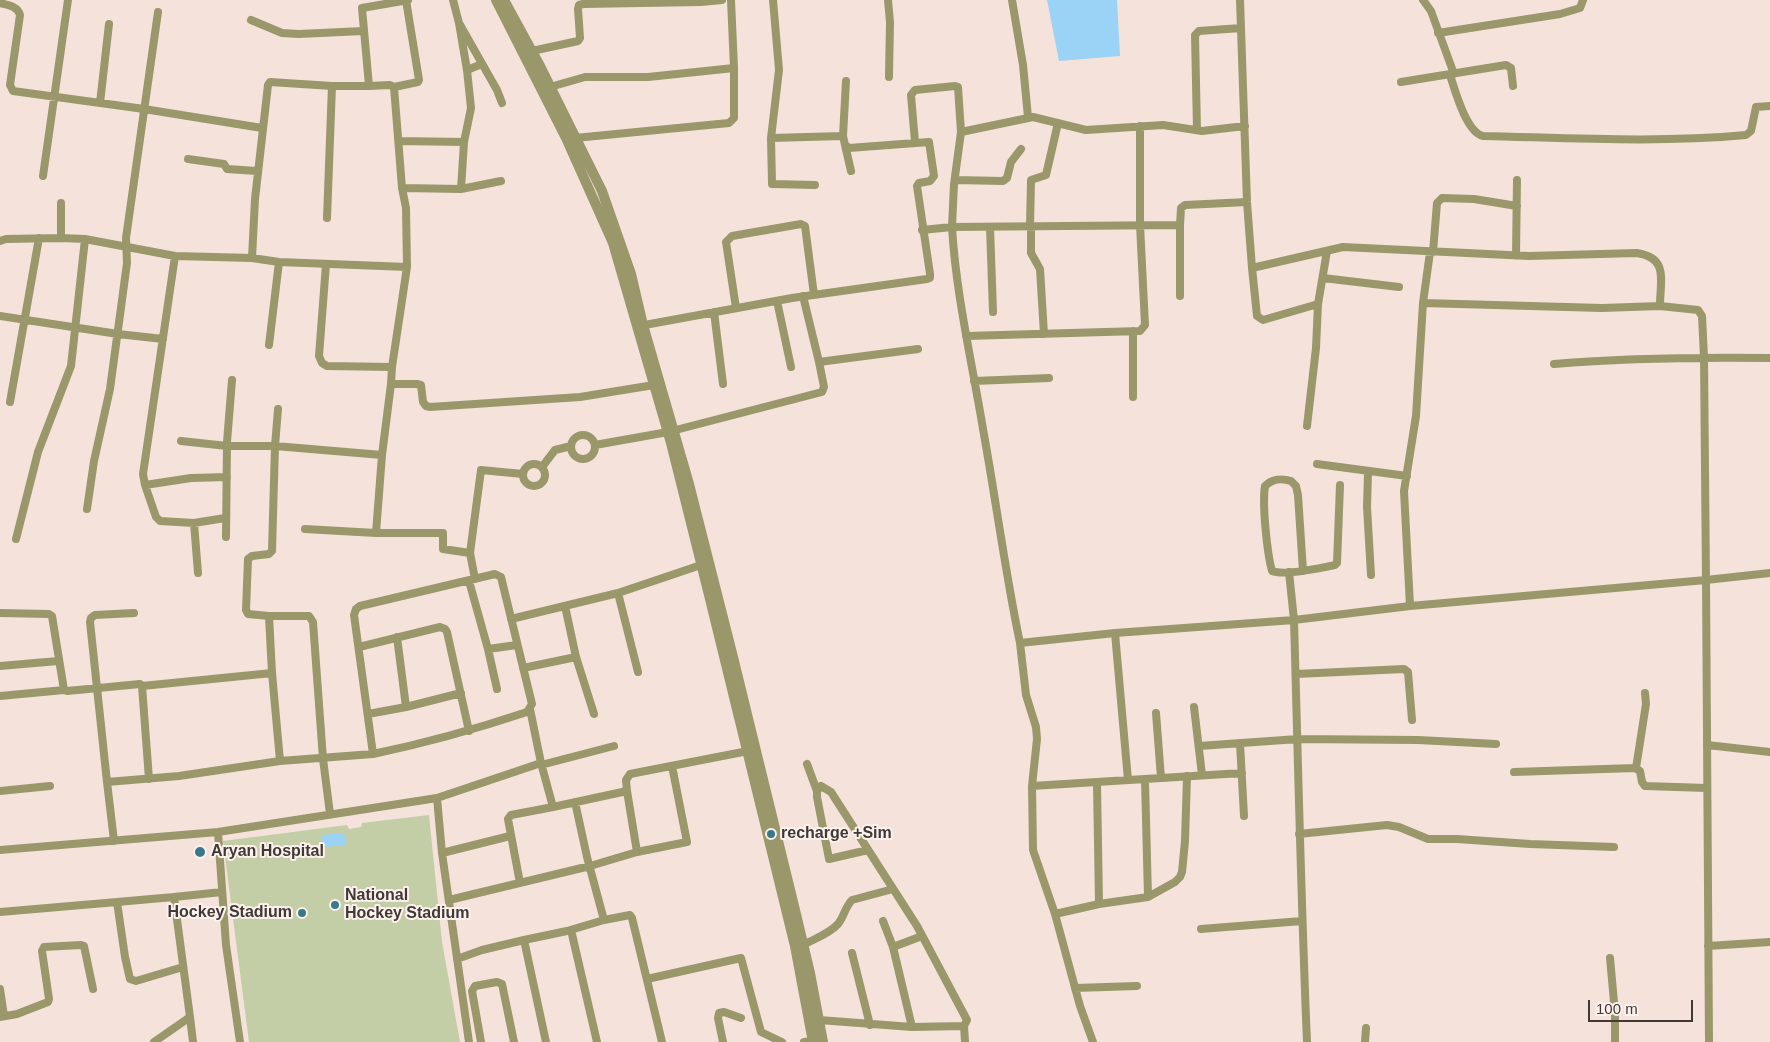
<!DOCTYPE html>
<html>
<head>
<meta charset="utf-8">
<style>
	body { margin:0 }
	#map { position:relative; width:1770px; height:1042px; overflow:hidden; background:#f5e2db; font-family:Helvetica,sans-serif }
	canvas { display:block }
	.scale { position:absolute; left:1588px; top:1000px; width:105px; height:22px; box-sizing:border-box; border:2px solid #403936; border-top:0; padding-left:6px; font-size:15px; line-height:18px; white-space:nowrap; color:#403936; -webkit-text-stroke:4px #fdf1ed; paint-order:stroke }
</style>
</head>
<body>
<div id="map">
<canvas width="1770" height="1042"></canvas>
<div class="scale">100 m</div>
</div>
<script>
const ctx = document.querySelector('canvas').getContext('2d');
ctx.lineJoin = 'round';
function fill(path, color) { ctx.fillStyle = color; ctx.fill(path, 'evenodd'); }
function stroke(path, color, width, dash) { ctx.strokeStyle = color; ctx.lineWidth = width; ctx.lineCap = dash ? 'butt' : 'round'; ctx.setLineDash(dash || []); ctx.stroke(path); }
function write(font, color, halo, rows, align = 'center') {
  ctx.font = font + ' Helvetica,sans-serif'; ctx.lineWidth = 4; ctx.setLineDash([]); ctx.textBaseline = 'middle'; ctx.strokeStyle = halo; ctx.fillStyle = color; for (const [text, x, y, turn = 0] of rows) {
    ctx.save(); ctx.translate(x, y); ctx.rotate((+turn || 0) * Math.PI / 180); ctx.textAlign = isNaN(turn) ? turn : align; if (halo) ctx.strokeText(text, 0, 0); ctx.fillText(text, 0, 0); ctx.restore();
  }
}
const green = new Path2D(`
	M429,815L442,942L460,1042H249L223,841L347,825L349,829L361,827L362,823Z`);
const water = new Path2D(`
	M1047,0H1117L1120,56L1059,61Z
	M344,833L346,845L323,847L321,835Z`);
const minor = new Path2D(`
	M453,0L459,23L467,70L482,64
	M888,0L890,22L889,77
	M1012,0L1023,65L1028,117
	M1240,0L1247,202L1252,268
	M1423,0L1431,11L1454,74
	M0,3C7,5 18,6 20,15L10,85L13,91L144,109L262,128
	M251,20L282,33L299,34L363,31
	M459,23L497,90L502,103
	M1438,33L1560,14L1580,8L1583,0
	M532,51L578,41L580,38L578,9L579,5L583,4L701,2L722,0
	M1450,75C1455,90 1466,132 1483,136C1571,138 1658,143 1746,135L1751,131L1756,107L1770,106
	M270,82L332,86H369L390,85L394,87L402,188L406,208L407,267L279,262L252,258L255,199L268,85Z
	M1401,82L1506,65L1511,68L1513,86
	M369,86L362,8L408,0
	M394,87L418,82L419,80L406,0
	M550,87L585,77H648L734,68
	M100,103L109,24
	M1197,130L1195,35L1199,31L1241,28
	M961,132L1033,117L1086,130L1163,125L1202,131L1245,126
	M843,136L846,81
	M575,138L729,123L734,118V68L731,0
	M771,138L772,184L815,185
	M399,141L464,142
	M915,142L911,95L915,90L955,86L958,87L961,132L954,184L952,227L1180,225L1181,208L1185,205L1247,202
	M845,145L851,171
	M188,159L224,164L227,169L257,171
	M43,176L68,0
	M955,180L1003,181L1007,178L1011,162L1021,149
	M402,188L461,189L501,181
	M461,189L464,142L471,108L467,70
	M327,218L332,86
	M1180,225V296
	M990,227L993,312
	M1030,227L1031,180L1046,175L1058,123
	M1031,227V253L1040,269L1044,334
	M922,230L952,227C956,295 972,362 983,429C996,500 1005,572 1020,643L1115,633L1294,620L1289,572
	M61,238V203
	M0,241L6,239L61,238L85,239L175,256L252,258
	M1433,252L1437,203L1442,198L1474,199L1517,206
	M175,256L143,474L145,485L156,517L160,521L194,523L225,518
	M1516,256L1517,180
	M326,264L319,356L322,363L327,366L392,367L407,267
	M1323,278L1399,287
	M803,296L819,362L918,349
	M777,301L791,367
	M1423,303L1602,308L1660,306L1698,310L1702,316L1704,357L1706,580L1770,573
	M1318,304L1263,320L1257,316L1252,268L1343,247L1529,256L1637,253C1669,258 1660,280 1660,306
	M736,308L726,242L732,236L801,224L805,226L814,295
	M714,312L723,384
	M0,316L118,334L163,339
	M639,326L792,298L927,279L930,278V274L917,186L919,183L930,181L934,176L929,142L849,148L845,145L843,136L771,138L779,70L773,0
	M1133,331V397
	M966,336L1140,331L1145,325L1140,225V126
	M269,345L279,262
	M1554,364C1626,358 1698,357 1770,358
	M974,381L1049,378
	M391,384H417L421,385L423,402L426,406L430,407L580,397L654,385
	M10,402L39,238
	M1307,426L1316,348L1318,304L1327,251
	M571 447a12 12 0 1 1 24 0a12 12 0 1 1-24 0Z
	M181,441L227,446H275L278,409
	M595,445L668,432L822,392L824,387L819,362
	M1317,464L1407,476
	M523 475a11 11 0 1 1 22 0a11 11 0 1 1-22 0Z
	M542,467L555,450L571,446
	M1368,472L1367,507L1371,575
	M145,485L191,478L227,477
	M87,509L94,461L110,389L127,263L126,238L158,12
	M194,523L198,573
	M305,529L376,533H443V549L470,553
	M376,533L382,455
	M226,537L227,442L232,380
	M16,539L38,452L71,366L85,239
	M1303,571L1298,495L1296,486L1291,481C1282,478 1272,479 1265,486C1262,504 1267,553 1272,571C1284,576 1321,568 1335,565L1337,563L1340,485
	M495,574L501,577L532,704L527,712C476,729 426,743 373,754L354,615L356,609L360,606Z
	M475,579L470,553L481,470L523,474
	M469,581L488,649L497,689
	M618,593L638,672
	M565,606L576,657L594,714
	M1410,606L1404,491L1416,416L1423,303L1430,252
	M0,613L49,614L52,616L64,690L67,691L140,684L142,686L149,779
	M511,619L618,593L701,565
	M1115,633L1128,780
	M397,637L406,707
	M1020,643L1026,695L1036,727L1037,739L1032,786L1033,850L1055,914L1080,1006L1093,1042
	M359,647L440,627L445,629L447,632L469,731
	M488,649L517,645
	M0,666L58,661
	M523,668L576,657
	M272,673L280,761
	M1296,674L1404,669L1408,672L1412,720
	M142,686L272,673L269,616
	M0,696L64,690
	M1194,707L1202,775
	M530,709L541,763
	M1156,713L1161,778
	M368,714L406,707L461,693
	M1240,743L1244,816
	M1707,745L1770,752
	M1199,746L1298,739L1418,740L1496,744
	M807,764L817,791
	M541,765L614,746
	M1636,768L1646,704L1645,693
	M1514,772L1635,768L1640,771L1642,782L1645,786L1707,788
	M1145,780L1148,897
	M107,782L90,622L91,618L95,615L134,613
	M1097,783L1099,904
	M1032,786L1242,773
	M0,791L50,786
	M627,791L637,852
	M437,798L442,853L469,1042
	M330,814L323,759L313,622L309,616H269L248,614L246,610L248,559L252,556L269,554L272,551L275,446L382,455L391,384L392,367
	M218,832L226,945L240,1042
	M1299,834L1387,825L1399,827L1428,839H1457L1530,844L1614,847
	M114,841L107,782L179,776L280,761L373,754
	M0,850L218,832L437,798L541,763L553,807L627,791L626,780L630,774L748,751
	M442,853L510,836
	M520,883L508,819L511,815L553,807
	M449,900L590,866L637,852L687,842L672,766
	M117,902L174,897
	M0,912L117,902L125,957L130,979L136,981L183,967
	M1055,914L1099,904L1148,897L1175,882L1180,877L1182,872L1185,841L1187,776
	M604,920L630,915L632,918L662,1042
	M883,921L893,947L912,1027
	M1201,929L1302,921
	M571,930L597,1042
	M524,940L567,931L604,920L587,857L575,802
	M803,945C814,939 829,934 838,924C844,917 845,907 852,900L893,889
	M1708,946L1770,942
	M893,947L922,936
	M852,953L870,1025
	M1610,958L1615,1013V1042
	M457,959L482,950L524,940L546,1042
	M647,979L741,958L761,1032L782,1042
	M1075,988L1137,986
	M0,989L4,1016
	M0,1017L17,1014L48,1002L49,999L42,951L44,947L81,945L84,946L93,989
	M190,1017L193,1042
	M819,1020L912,1027L964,1026L967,1020L917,926L831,792L821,786L817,791V797L829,859L868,850
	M964,1026L965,1042
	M154,1042L190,1017L174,897L222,892
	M481,1042L472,991L475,986L497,982L502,984L514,1042
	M723,1042L718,1018L719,1013L724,1012L741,1018
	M804,1042L812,1041
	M1307,1042C1301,901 1298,760 1294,620L1410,606L1706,580L1709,1042
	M1365,1042L1366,1028`);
const tertiary = new Path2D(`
	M496,0L566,138L613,243L671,443L710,599L795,946L813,1042
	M504,0L540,66L602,191L631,274L643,325L689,484L732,653L795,910L810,973L823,1042`);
const markers = [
	[771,834,5,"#387a8b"],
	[200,852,6,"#387a8b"],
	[335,905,5,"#387a8b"],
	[302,913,5,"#387a8b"]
];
const poiNames = [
	["recharge +Sim",781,834],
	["Aryan Hospital",211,852],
	["National",345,896],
	["Hockey Stadium",345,914],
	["Hockey Stadium",292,913,"right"]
];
fill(green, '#c3cea7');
fill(water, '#9ad3f5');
stroke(minor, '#9a976b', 8);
stroke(tertiary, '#9a976b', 10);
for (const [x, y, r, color] of markers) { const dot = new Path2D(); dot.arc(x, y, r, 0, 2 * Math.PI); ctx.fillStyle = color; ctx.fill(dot); stroke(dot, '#fdf1ed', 2); }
write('bold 16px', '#403936', '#fdf1ed', poiNames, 'left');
</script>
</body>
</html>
